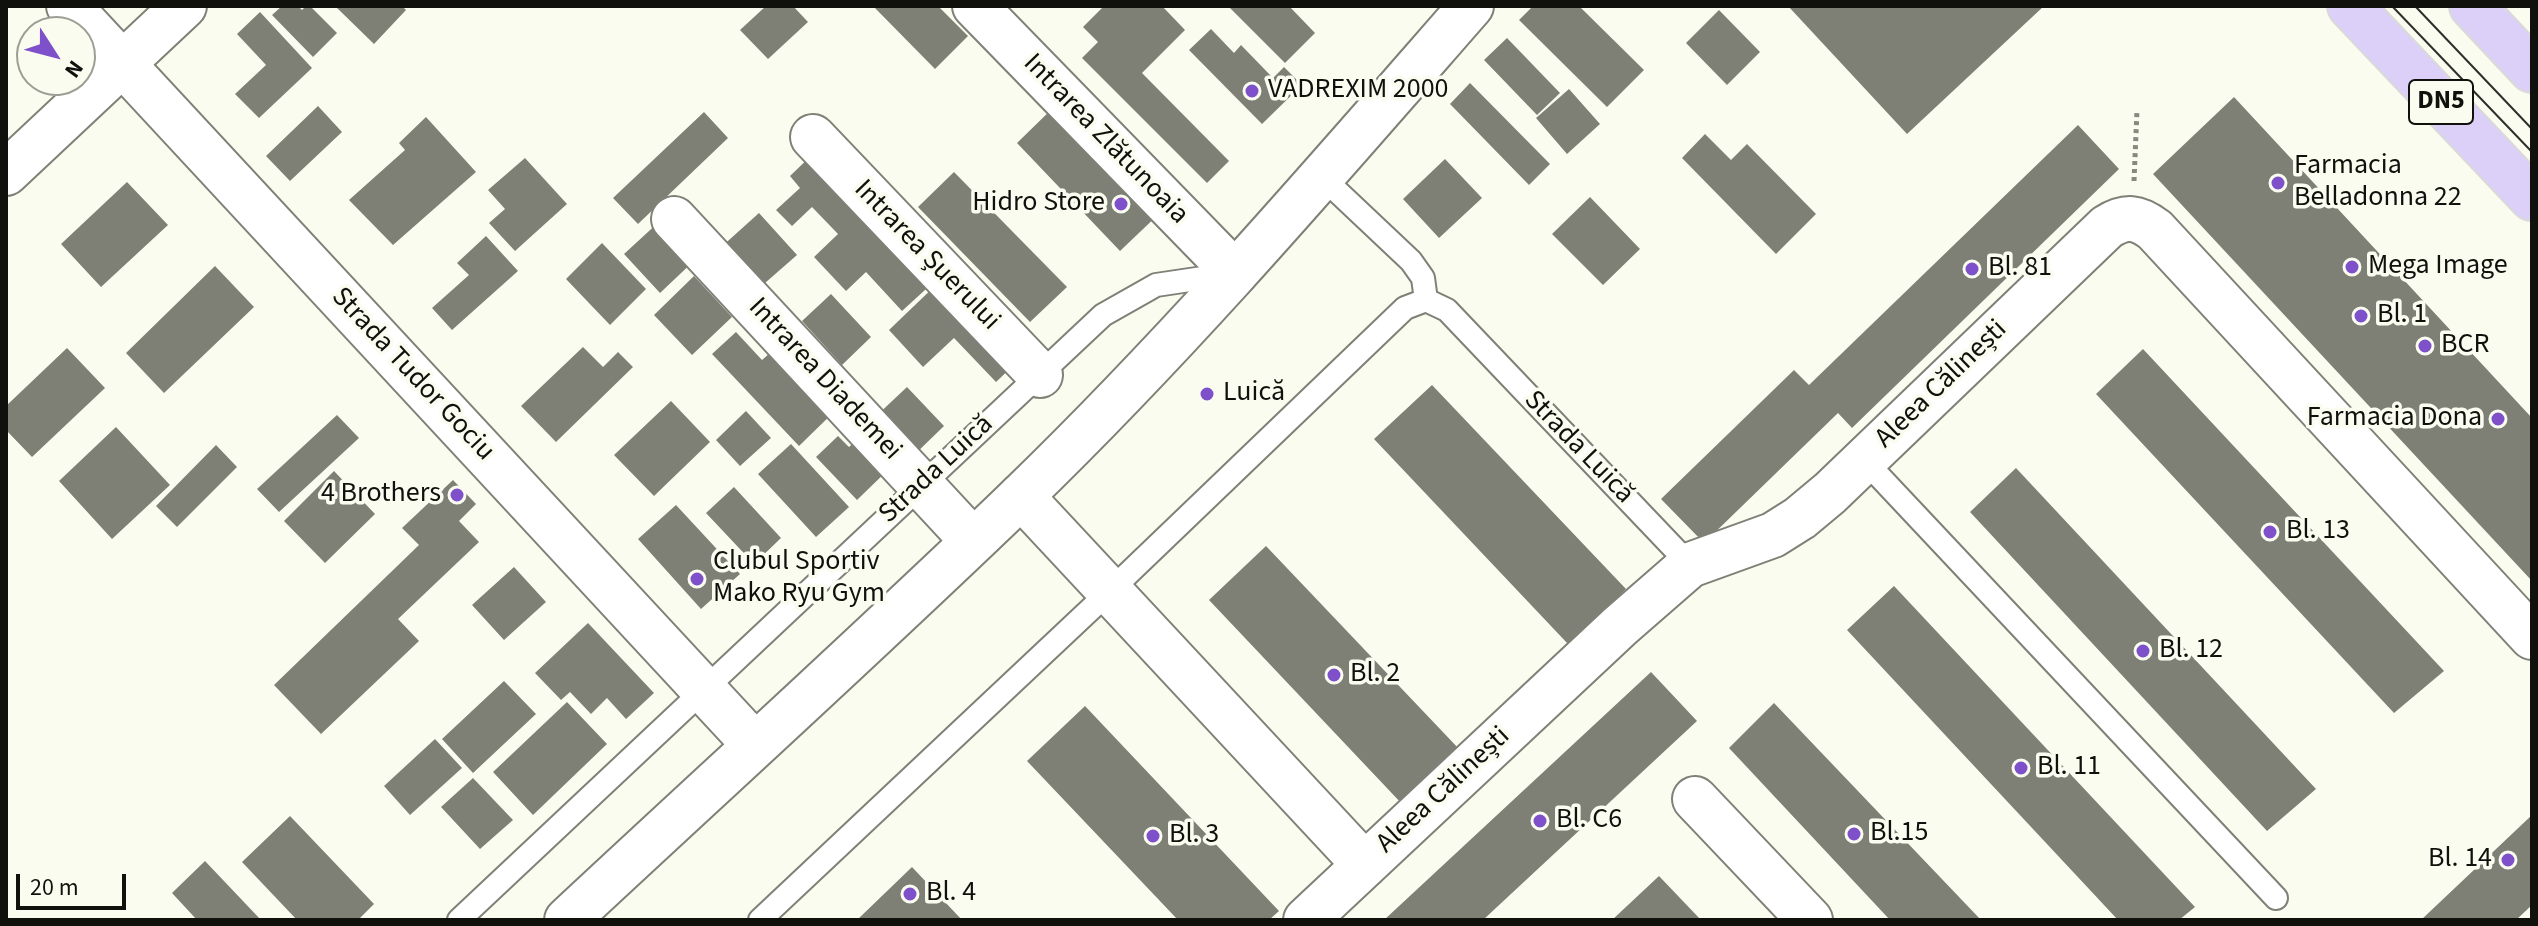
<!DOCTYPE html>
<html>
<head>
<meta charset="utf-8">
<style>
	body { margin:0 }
	#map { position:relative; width:2538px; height:926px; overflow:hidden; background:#fafcf0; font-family:"Source Sans 3",sans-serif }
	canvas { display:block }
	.frame { position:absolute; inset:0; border:8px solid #10100c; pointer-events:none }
	.north { position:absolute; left:16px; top:16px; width:80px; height:80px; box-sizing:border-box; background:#fafcf0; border:2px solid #9c9e95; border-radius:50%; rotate:126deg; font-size:22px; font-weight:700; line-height:32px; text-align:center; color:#10100c }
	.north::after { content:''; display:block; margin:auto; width:28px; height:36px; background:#7e50c9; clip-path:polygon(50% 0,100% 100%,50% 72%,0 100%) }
	.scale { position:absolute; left:16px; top:874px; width:110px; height:36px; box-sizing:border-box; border:4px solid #10100c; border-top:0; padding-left:10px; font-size:24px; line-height:28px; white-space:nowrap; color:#10100c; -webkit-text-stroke:6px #fafcf0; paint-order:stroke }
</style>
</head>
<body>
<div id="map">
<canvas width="2538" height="926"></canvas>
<div class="frame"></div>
<div class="north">N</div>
<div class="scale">20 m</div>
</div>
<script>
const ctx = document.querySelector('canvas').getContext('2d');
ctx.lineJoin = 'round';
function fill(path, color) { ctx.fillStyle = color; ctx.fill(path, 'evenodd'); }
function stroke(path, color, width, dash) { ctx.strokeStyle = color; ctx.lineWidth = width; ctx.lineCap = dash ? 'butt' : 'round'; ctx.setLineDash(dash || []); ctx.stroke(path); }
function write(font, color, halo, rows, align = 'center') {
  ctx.font = font + ' "Source Sans 3",sans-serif'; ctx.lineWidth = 7; ctx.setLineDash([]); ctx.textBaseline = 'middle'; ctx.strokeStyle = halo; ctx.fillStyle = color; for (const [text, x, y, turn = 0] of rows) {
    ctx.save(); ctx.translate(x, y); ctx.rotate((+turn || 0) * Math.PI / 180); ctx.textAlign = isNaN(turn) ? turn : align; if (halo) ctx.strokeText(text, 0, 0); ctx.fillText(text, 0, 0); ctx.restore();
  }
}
const building = new Path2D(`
	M282,6H298L302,10L306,6H310L337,33L313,57L272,15Z
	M335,6H402L406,10L374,44Z
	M766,6H793L808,22L768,59L740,30Z
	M873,6H938L968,36L935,69Z
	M1104,6H1162L1185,30L1142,73L1229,161L1207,183L1082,58L1098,42L1083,27Z
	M1228,6H1289L1315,33L1285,63Z
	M1533,6H1579L1644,70L1607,107L1519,20Z
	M1788,6H2044L1907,134Z
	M1719,10L1760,52L1727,85L1686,43Z
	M260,12L312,68L259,118L235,94L266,65L237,34Z
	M1211,29L1234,53L1241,45L1273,78L1284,67L1302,85L1262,124L1189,50Z
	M1507,38L1560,93L1537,115L1484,60Z
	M1470,83L1550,164L1529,185L1450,104Z
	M1569,89L1600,124L1567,154L1536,118Z
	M2234,97L2532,418V581L2153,174Z
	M1058,103L1162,211L1120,251L1017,143Z
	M318,106L342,132L290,181L266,156Z
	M704,112L728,138L638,224L613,198Z
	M426,117L476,172L393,245L349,200L405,150L399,143Z
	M2078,125L2119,169L1852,428L1838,413L1704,543L1661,499L1794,370L1809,385Z
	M1705,134L1731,160L1747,144L1816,214L1776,254L1682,158Z
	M817,150L937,279L902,311L866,272L846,291L814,257L838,234L812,207L792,226L776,210L800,188L790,176Z
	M525,158L567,204L515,251L489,223L505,209L488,190Z
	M1445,159L1482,198L1439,238L1403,199Z
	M954,172L1067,287L1030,322L918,207Z
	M127,182L168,225L101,287L61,244Z
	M1590,197L1640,249L1603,285L1552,234Z
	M759,213L797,255L757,290L719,249Z
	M661,220L697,258L660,293L624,254Z
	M486,236L518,271L452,330L432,308L469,275L457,263Z
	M602,243L646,289L610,325L566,279Z
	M215,266L254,307L164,393L126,353Z
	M694,276L732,317L692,355L654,315Z
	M939,282L1016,363L996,382L954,338L923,367L889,330Z
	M831,294L871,337L842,365L802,321Z
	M736,332L762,360L779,345L839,407L799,446L712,354Z
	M583,347L603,367L618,352L633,367L556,442L521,406Z
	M67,348L105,388L32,457L6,430V406Z
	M2143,349L2444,671L2394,713L2096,394Z
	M1432,385L1626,589L1568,644L1374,439Z
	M907,387L944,426L911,458L873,419Z
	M671,401L710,442L654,496L614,455Z
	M746,411L771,438L740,466L716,440Z
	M337,415L359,438L279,512L257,489Z
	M116,427L170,485L112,539L59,481Z
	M838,436L849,447L861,436L891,467L857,500L816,457Z
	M791,444L849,507L816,537L758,474Z
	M216,445L237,467L177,527L156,506Z
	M2016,468L2316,789L2267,831L1970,512Z
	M334,471L375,514L325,563L284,521Z
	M453,480L476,504L459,521L479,542L398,619L419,641L321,734L274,685L419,545L402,528Z
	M734,487L781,538L754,564L706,513Z
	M676,505L740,574L701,609L638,539Z
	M1266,546L1460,750L1403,805L1209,600Z
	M514,567L546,602L504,640L472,605Z
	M1894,586L2195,907L2179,920H2118L1847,630Z
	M588,623L654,693L626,719L607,698L591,714L570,692L561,700L535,673Z
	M1651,672L1697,721L1483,920H1384Z
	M504,681L536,714L473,773L442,739Z
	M567,702L607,744L533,815L493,772Z
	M1774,703L1981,920H1890L1729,748Z
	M1085,706L1279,911L1269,920H1178L1027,761Z
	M435,739L462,768L410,815L384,786Z
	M473,778L513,820L480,849L441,807Z
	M2532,815V905L2516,920H2421Z
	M290,816L374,904L358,920H297L242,862Z
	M205,861L261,920H197L172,893Z
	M912,867L962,920H857Z
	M1659,876L1701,920H1612Z`);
const path = new Path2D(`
	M2134,181L2137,110`);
const service = new Path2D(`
	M1322,177L1411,261L1423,278L1426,300
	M1864,460L2276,898
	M459,920L1103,315L1156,285L1230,274
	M760,920L1111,590L1405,308L1426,300L1447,310L1690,565`);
const minor = new Path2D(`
	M69,6L755,745
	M975,6L1235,273
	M813,137L1040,375
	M6,173L184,6
	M674,219L973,541
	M1021,496L1365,865
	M1695,799L1810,920
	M1306,920L1620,626L1690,565L1773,535L1800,518L1830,493L2107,227C2126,215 2138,217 2155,230L2532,637`);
const secondary = new Path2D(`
	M567,920C718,779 872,640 1021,496C1180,342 1325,173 1471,6`);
const primary = new Path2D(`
	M2350,6L2532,198
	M2472,6L2532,70`);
const tram = new Path2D(`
	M2392,6L2532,152
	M2415,6L2532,129`);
const markers = [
	[1252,91,8,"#7e50c9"],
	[2278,183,8,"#7e50c9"],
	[1121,204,8,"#7e50c9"],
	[2352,267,8,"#7e50c9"],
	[1972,269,8,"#7e50c9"],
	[2361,316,8,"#7e50c9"],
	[2425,346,8,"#7e50c9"],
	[1207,394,8,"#7e50c9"],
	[2498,419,8,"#7e50c9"],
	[457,495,8,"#7e50c9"],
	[2270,532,8,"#7e50c9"],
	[697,579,8,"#7e50c9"],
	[2143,651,8,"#7e50c9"],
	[1334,675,8,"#7e50c9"],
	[2021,768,8,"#7e50c9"],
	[1540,821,8,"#7e50c9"],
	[1854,834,8,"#7e50c9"],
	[1153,836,8,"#7e50c9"],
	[2508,860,8,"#7e50c9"],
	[910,894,8,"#7e50c9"]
];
const shields = [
	[2441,102,64]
];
const shieldNames = [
	["DN5",2441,102]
];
const poiNames = [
	["VADREXIM 2000",1268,91],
	["Farmacia",2294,167],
	["Belladonna 22",2294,199],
	["Hidro Store",1105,204,"right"],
	["Mega Image",2368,267],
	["Bl. 81",1988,269],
	["Bl. 1",2377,316],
	["BCR",2441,346],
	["Luică",1223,394],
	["Farmacia Dona",2482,419,"right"],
	["4 Brothers",441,495,"right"],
	["Bl. 13",2286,532],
	["Clubul Sportiv",713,563],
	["Mako Ryu Gym",713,595],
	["Bl. 12",2159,651],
	["Bl. 2",1350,675],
	["Bl. 11",2037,768],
	["Bl. C6",1556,821],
	["Bl.15",1870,834],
	["Bl. 3",1169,836],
	["Bl. 14",2492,860,"right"],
	["Bl. 4",926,894]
];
const streetNames = [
	["Intrarea Zlătunoaia",1105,140,46],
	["Intrarea Șuerului",926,256,46],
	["Strada Tudor Gociu",412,375,47],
	["Intrarea Diademei",824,380,47],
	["Aleea Călinești",1942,385,-44],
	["Strada Luică",1578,448,46],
	["Strada Luică",937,470,-43],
	["Aleea Călinești",1444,791,-43]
];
fill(building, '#7e8076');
stroke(service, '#7f8177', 26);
stroke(minor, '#7f8177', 48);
stroke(secondary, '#7f8177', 48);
stroke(primary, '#d9d9d8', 48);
stroke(path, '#878880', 5, [4, 4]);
stroke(service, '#fff', 22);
stroke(minor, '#fff', 44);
stroke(secondary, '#fff', 44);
stroke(primary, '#dcd0f9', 44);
stroke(tram, '#2e2f2a', 2);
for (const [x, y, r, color] of markers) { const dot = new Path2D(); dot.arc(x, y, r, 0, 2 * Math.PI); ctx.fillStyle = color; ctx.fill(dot); stroke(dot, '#fafcf0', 3); }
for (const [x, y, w] of shields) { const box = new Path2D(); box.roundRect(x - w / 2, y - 22, w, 44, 6); ctx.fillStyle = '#fafcf0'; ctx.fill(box); stroke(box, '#10100c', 2); }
write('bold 26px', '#10100c', null, shieldNames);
write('28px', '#10100c', '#fafcf0', poiNames, 'left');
write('28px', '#10100c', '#fafcf0', streetNames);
</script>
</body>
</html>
